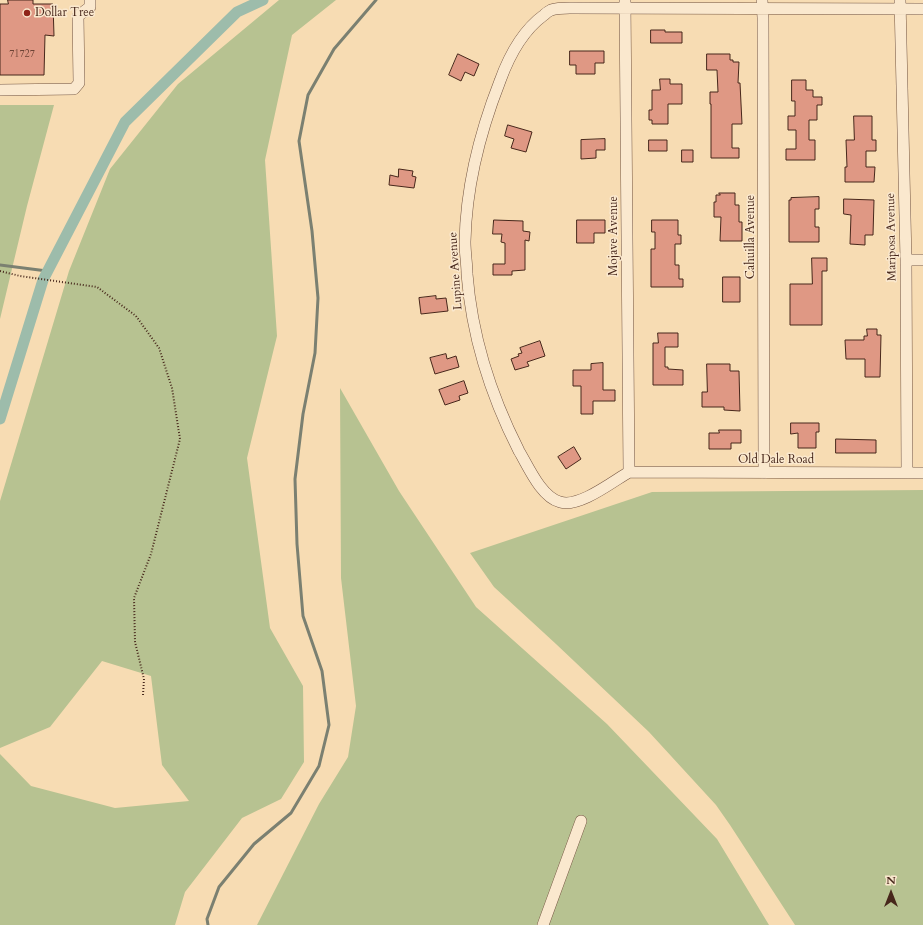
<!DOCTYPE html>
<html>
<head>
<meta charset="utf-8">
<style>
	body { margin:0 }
	#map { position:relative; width:923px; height:925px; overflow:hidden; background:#f7dcb3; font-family:Cardo,serif }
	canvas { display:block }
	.north { position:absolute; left:871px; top:873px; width:40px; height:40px; -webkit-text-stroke:3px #fae8ce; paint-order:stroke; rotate:0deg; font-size:11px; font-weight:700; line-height:16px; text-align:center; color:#47271b }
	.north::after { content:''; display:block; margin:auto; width:14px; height:18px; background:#47271b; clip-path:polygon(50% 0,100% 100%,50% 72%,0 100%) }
</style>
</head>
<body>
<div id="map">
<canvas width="923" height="925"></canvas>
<div class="north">N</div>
</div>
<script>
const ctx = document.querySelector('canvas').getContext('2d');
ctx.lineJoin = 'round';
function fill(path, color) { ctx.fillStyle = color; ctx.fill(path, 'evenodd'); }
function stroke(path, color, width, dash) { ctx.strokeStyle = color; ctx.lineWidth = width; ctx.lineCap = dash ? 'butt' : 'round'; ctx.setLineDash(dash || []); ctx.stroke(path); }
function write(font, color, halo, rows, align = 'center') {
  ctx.font = font + ' Cardo,serif'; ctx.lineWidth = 3; ctx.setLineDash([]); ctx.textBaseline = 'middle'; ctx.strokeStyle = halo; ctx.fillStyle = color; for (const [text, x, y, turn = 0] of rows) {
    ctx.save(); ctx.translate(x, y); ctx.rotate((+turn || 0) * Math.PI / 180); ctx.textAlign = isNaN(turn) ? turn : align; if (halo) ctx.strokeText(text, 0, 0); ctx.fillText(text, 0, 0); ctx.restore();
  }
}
const green = new Path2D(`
	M279,0H336L292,35L265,160L277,336L247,458L270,628L303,686L304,762L281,799L242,818L185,892L175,925H0V754L31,786L115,808L189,801L162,765L151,676L102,661L50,727L0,748V501L69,271L110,169L178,84Z
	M0,105H54L27,206L0,319Z
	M340,388L399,491L476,607L607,724L717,839L769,925H257L319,804L348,757L356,706L341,578Z
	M923,490V925H795L730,825L716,805L649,732L556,644L494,587L470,553L652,492Z`);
const stream = new Path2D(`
	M0,265L47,271
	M208,925L207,919L219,887L254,844L291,813L319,766L329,725L322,671L303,616L297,544L295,479L303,414L315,353L318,298L312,231L299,141L308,95L334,49L376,0`);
const canal = new Path2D(`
	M0,419L43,280L125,122L237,12L263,0`);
const building = new Path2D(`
	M8,0H33V4H53L54,36L45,35L44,75H0V4H8Z
	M651,30H665V32H682V43H651Z
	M570,51H604V63H595V74H576V65H570Z
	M458,54L479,64L474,76L465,72L461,81L449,75Z
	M707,54H730V60H733V62H739L738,83H740L742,124H732V148H739V158H711V104H710V92H718L717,70H707Z
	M660,79H670V84H682V104H668V124H652V120H649V110H652V90H660Z
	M792,80H806V90H813V97H822V105H817V120H809V140H815V160H786V149H796V130H788V116H795V101H792Z
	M854,116H872V140H876V151H866V167H875L874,182H845V167H847L846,140H854Z
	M508,125L532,132L526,152L511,148L514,139L505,136Z
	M605,139V150H596V158L581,159V140Z
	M649,140H667V151H649Z
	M682,150H693V162H682Z
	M399,169L413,171L412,176L416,177L414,188L389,185L390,175L398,177Z
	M719,193H735V205H739V222H742V241H720L721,217H714V202H716V195H720Z
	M819,197V209H815V227H819V242H789V200H791V198Z
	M844,199L874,200L873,235H865V245L850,244L851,215L844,214Z
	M494,220L523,221V231L530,232L529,241L525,240V270L512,271V275H493V264H505V243L501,242L502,234H493Z
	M577,220H605V233H594V243H577Z
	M652,220H678V235H681V244H675V265H679V279H683V287H651V249H655V232H652Z
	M812,258H827V271H822V325H790V284H812Z
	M723,277H740V302H723Z
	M436,296V299L446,298L448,311L421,314L419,298Z
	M867,329H877V335H881L880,377H865V359H846L845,340H864V336H867Z
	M658,333H678V347H665V367H668V369L683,370V385H653V343H658Z
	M540,341L545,356L527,362L529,366L515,370L511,359L519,356L518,354L522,353L520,348Z
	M446,354L447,359L456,356L459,367L435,374L430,358Z
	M603,363V390H615V401H593V414H581V386H573V370H591V364Z
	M707,364H730V371H739L740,411L724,410V407H702V392H707Z
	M464,381L468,393L459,396L460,400L445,405L439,390Z
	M791,423H819V432H816V448H798V433L791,434Z
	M719,430H741V443H731V449H709V433H719Z
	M836,439L876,440V453H836Z
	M574,447L581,459L566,469L558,457Z`);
const path = new Path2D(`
	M0,271L20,276L97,287L136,316L159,348L172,388L180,439L151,554L134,598L135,642L144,679L143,695`);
const minor = new Path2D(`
	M762,0L763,18L764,473
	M900,0L906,260L907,473
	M625,1L629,472
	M0,90L74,89L79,83L78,16L90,7V0
	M906,260H923
	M629,472C612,482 579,508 560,502C541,497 528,466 519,451C490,394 472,338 467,274C467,264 465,253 465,242C466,187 480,132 500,81C509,56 522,31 544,15C546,13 549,11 551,10C557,8 565,8 570,8L923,9
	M629,472L923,473
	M543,925L581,821`);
const markers = [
	[27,13,4,"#8f2418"]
];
const numberNames = [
	["71727",22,55]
];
const poiNames = [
	["Dollar Tree",35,13]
];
const streetNames = [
	["Mojave Avenue",614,236,-90],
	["Cahuilla Avenue",751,237,-90],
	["Mariposa Avenue",892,237,-91],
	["Lupine Avenue",456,271,-94],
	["Old Dale Road",776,460]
];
fill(green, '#b7c291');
stroke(stream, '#7b8071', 3);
stroke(canal, '#9dbcab', 11);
fill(building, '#df9884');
stroke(building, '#47271b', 1);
stroke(minor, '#735441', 12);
stroke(path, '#47271b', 2, [1, 2]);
stroke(minor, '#fae8ce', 11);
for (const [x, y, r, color] of markers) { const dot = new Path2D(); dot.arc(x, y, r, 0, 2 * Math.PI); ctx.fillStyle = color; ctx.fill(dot); stroke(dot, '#fae8ce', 1.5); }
write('10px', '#6d4335', null, numberNames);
write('12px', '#47271b', '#fae8ce', poiNames, 'left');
write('12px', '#47271b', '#fae8ce', streetNames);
</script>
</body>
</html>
